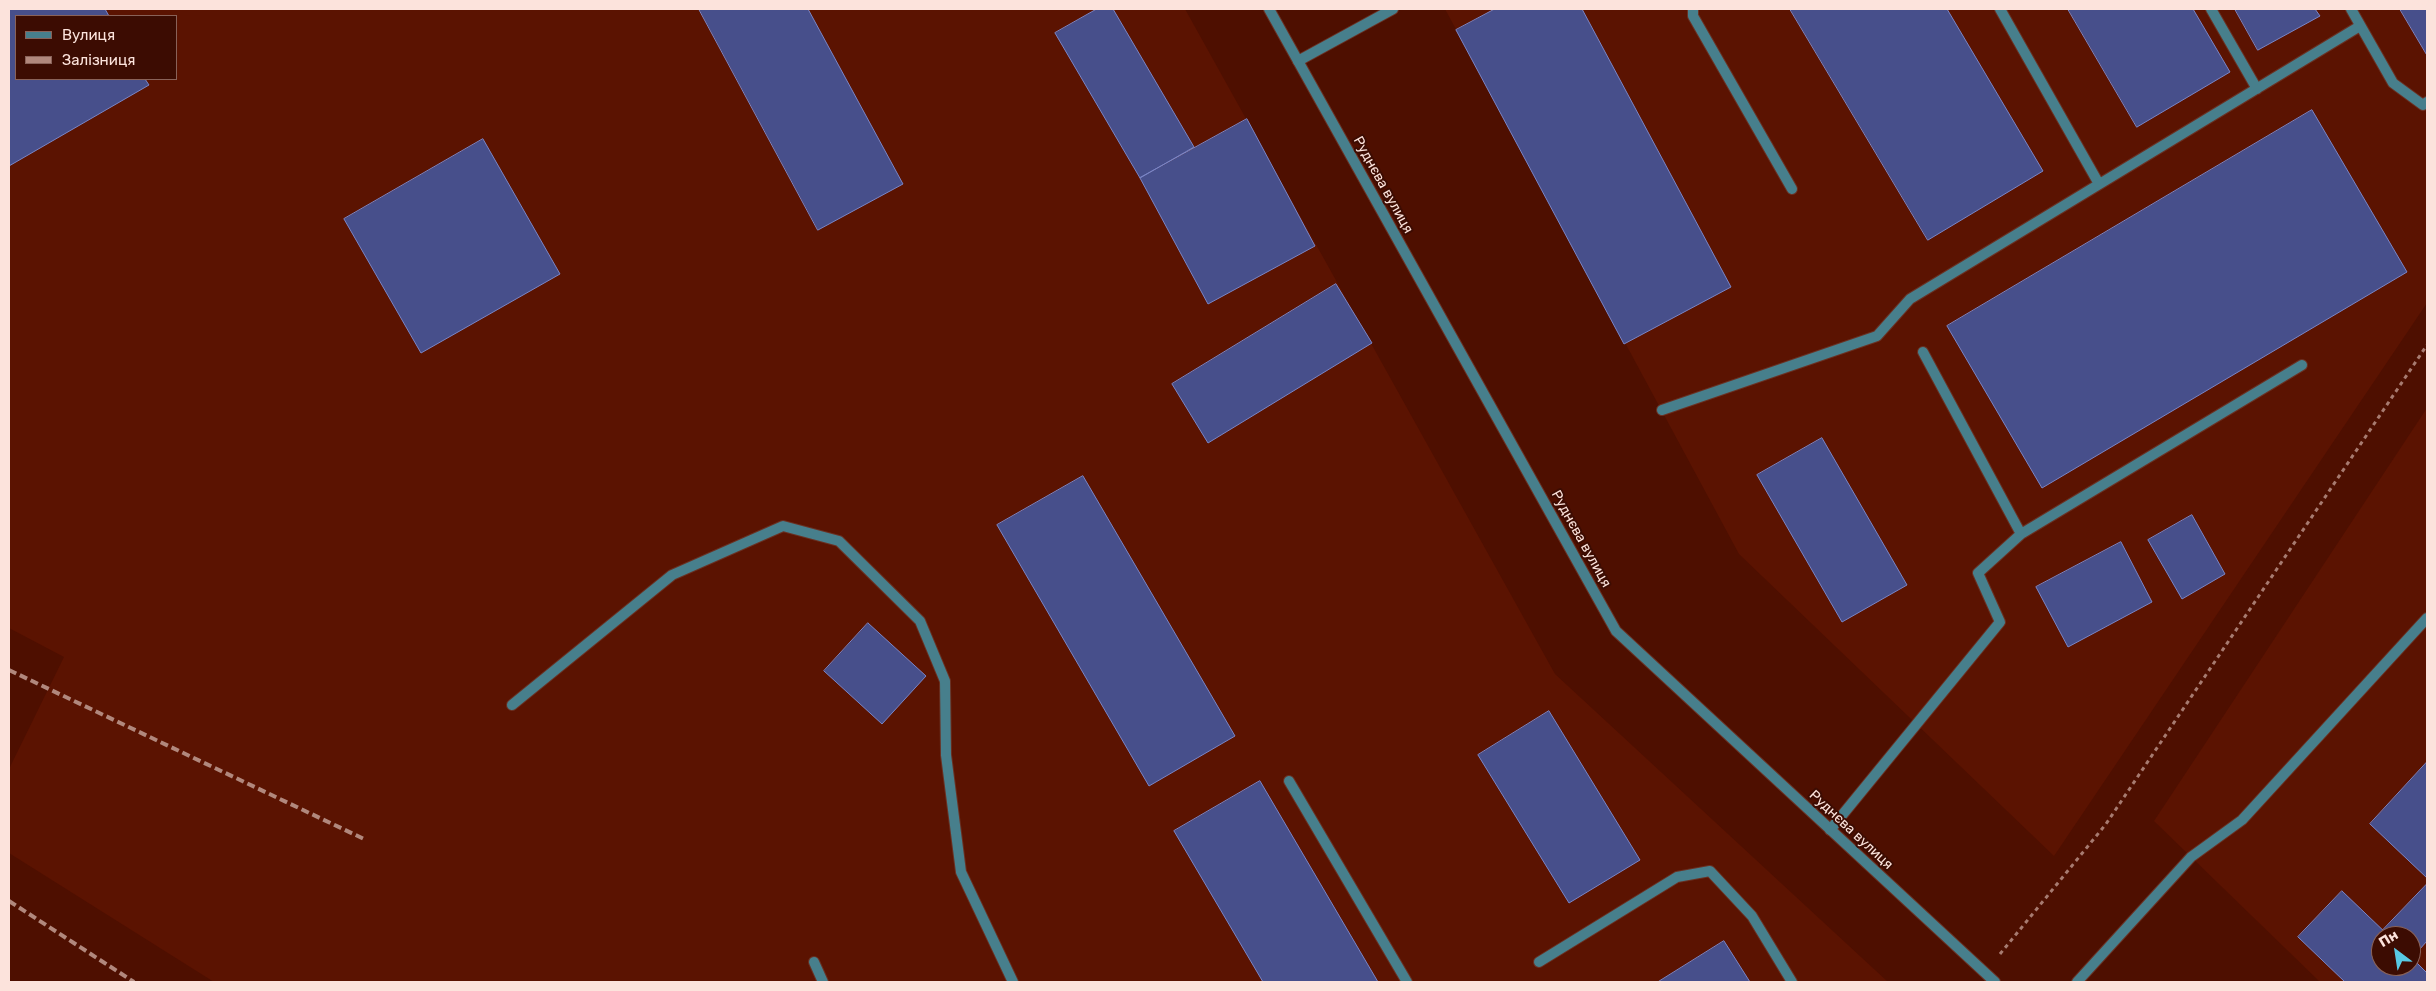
<!DOCTYPE html>
<html>
<head>
<meta charset="utf-8">
<style>
	body { margin:0 }
	#map { position:relative; width:2436px; height:991px; overflow:hidden; background:#4e0f00; font-family:Rubik,sans-serif }
	canvas { display:block }
	.frame { position:absolute; inset:0; border:10px solid #fce3dc; pointer-events:none }
	.legend { position:absolute; left:15px; top:15px; width:162px; height:65px; box-sizing:border-box; background:#3c0c02; border:1px solid #896259; margin:0; padding:6px 9px; list-style:none; font-size:15px; color:#fce3dc }
	.legend li { display:flex; align-items:center; gap:10px; height:25px }
	.legend b { width:25px; border:1px solid #896259 }
	.north { position:absolute; left:2371px; top:926px; width:50px; height:50px; box-sizing:border-box; background:#3c0c02; border:1px solid #896259; border-radius:50%; rotate:329deg; font-size:14px; font-weight:700; line-height:20px; text-align:center; color:#fce3dc }
	.north::after { content:''; display:block; margin:auto; width:18px; height:22px; background:#58c9e3; clip-path:polygon(50% 0,100% 100%,50% 72%,0 100%) }
</style>
</head>
<body>
<div id="map">
<canvas width="2436" height="991"></canvas>
<div class="frame"></div>
<ul class="legend">
<li><b style="height:6px;background:#477f8c"></b>Вулиця</li>
<li><b style="height:6px;background:#b1887d"></b>Залізниця</li>
</ul>
<div class="north">Пн</div>
</div>
<script>
const ctx = document.querySelector('canvas').getContext('2d');
ctx.lineJoin = 'round';
function fill(path, color) { ctx.fillStyle = color; ctx.fill(path, 'evenodd'); }
function stroke(path, color, width, dash) { ctx.strokeStyle = color; ctx.lineWidth = width; ctx.lineCap = dash ? 'butt' : 'round'; ctx.setLineDash(dash || []); ctx.stroke(path); }
function write(font, color, halo, rows, align = 'center') {
  ctx.font = font + ' Rubik,sans-serif'; ctx.lineWidth = 4; ctx.setLineDash([]); ctx.textBaseline = 'middle'; ctx.strokeStyle = halo; ctx.fillStyle = color; for (const [text, x, y, turn = 0] of rows) {
    ctx.save(); ctx.translate(x, y); ctx.rotate((+turn || 0) * Math.PI / 180); ctx.textAlign = isNaN(turn) ? turn : align; if (halo) ctx.strokeText(text, 0, 0); ctx.fillText(text, 0, 0); ctx.restore();
  }
}
const built = new Path2D(`
	M9,9H1185L1555,674L1888,982H214L9,853V769L64,657L9,628ZM16,16H176V79H16Z
	M1445,9H2427V303L2054,856L1739,554Z
	M2427,408V982H2320L2154,821ZM2381,936H2411V966H2381Z`);
const building = new Path2D(`
	M9,9H105L109,16H16V79H145L149,85L9,166Z
	M699,9H808L903,184L818,230Z
	M1097,9H1113L1194,147L1140,178L1055,33Z
	M1495,9H1582L1731,287L1624,344L1456,30Z
	M1790,9H1947L2043,171L1928,240Z
	M2068,9H2193L2230,72L2137,127Z
	M2235,9H2315L2320,16L2258,50Z
	M2400,9H2427V55Z
	M2312,110L2407,272L2042,488L1947,326Z
	M1247,119L1315,246L1208,304L1140,178Z
	M483,139L560,274L421,353L344,219Z
	M1336,284L1372,343L1208,443L1172,384Z
	M1822,438L1907,585L1842,622L1757,475Z
	M1083,476L1235,736L1149,786L997,525Z
	M2192,515L2225,574L2182,599L2148,540Z
	M2121,542L2152,602L2068,647L2036,587Z
	M868,623L926,676L882,724L824,671Z
	M1549,711L1640,860L1569,903L1478,755Z
	M2427,762V878L2370,824Z
	M1260,781L1378,982H1263L1174,831Z
	M2427,884V941L2412,958L2411,936H2389L2383,930Z
	M2342,891L2389,936H2381V966H2411V957L2427,973V982H2345L2298,937Z
	M1724,941L1750,982H1658Z`);
const path = new Path2D(`
	M2000,954L2106,824L2427,345`);
const service = new Path2D(`
	M1693,9V16L1792,189
	M2000,9L2099,184
	M2211,9L2257,89
	M2351,9L2393,83L2423,105L2427,102
	M1298,61L1393,9
	M1923,352L2021,534
	M1662,410L1877,336L1910,299L2360,26
	M512,705L672,575L783,526L839,541L920,621L945,681L946,755L961,872L1013,982
	M1289,781L1407,982
	M1830,830L2000,622L1978,573L2021,534L2302,365
	M814,962L823,982
	M1539,962L1677,877L1710,871L1752,916L1792,982
	M2077,982L2191,857L2242,820L2427,618`);
const tertiary = new Path2D(`
	M1269,9L1616,631L1995,982`);
const rail = new Path2D(`
	M9,670L364,839
	M9,901L134,982`);
const streetNames = [
	["Руднєва вулиця",1383,185,61],
	["Руднєва вулиця",1581,539,61],
	["Руднєва вулиця",1851,830,43]
];
fill(built, '#5b1301');
fill(building, '#474f8b');
stroke(building, '#7a85c6', 1);
stroke(service, '#6a3123', 12);
stroke(tertiary, '#6a3123', 12);
stroke(path, '#a77b70', 3, [4, 4]);
stroke(service, '#477f8c', 10);
stroke(tertiary, '#477f8c', 10);
stroke(rail, '#b1887d', 4, [8, 4]);
write('14px', '#fce3dc', '#3c0c02', streetNames);
</script>
</body>
</html>
